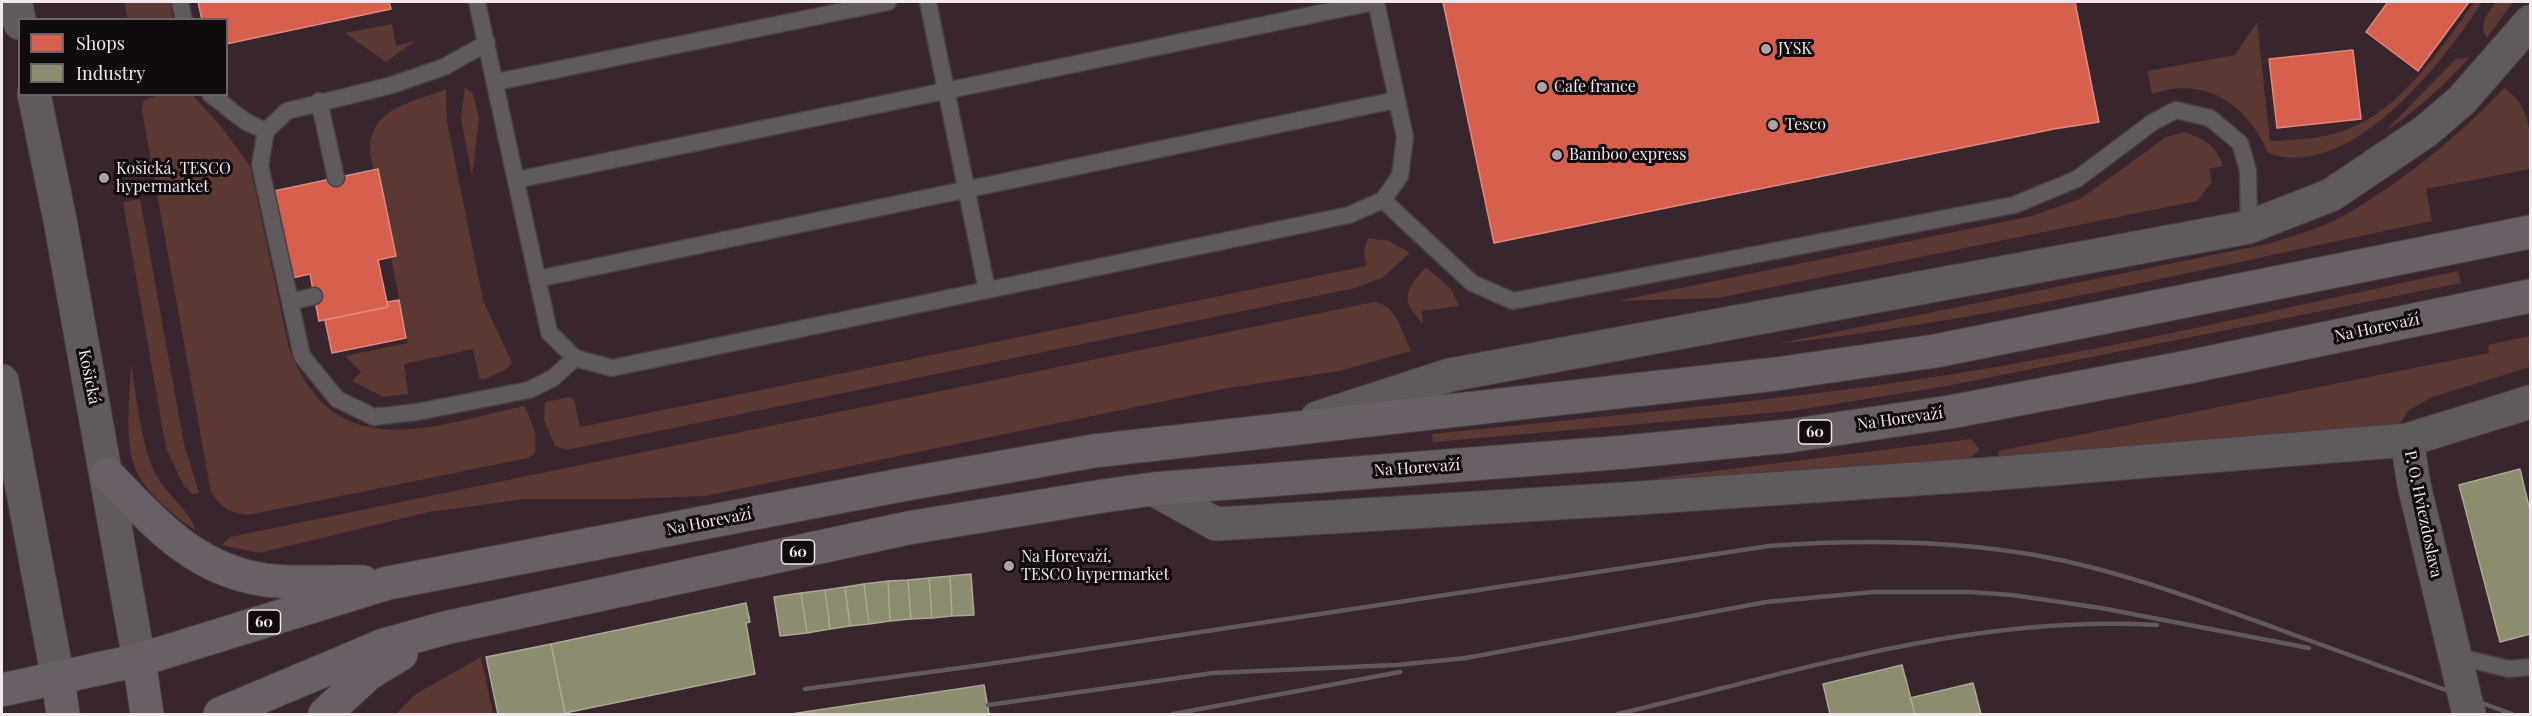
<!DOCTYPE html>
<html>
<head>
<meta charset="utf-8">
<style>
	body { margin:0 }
	#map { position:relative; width:2532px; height:716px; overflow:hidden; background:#2a2226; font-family:"Playfair Display",serif }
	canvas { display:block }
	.frame { position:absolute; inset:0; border:3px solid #f3e8ed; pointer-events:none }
	.legend { position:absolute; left:18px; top:18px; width:210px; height:78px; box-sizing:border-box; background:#110b0e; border:2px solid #6b6367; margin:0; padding:8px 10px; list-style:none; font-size:18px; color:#f3e8ed }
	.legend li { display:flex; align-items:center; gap:12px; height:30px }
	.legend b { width:30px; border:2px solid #6b6367 }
</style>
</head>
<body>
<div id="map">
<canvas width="2532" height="716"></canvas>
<div class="frame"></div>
<ul class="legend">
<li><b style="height:16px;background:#d6604d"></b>Shops</li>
<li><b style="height:16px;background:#8c8c6e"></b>Industry</li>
</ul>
</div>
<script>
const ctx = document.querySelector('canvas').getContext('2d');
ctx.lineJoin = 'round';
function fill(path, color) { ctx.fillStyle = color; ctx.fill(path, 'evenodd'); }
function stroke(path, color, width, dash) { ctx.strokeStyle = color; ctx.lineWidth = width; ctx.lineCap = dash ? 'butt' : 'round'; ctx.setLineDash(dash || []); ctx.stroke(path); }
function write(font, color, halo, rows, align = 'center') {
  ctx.font = font + ' "Playfair Display",serif'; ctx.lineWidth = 6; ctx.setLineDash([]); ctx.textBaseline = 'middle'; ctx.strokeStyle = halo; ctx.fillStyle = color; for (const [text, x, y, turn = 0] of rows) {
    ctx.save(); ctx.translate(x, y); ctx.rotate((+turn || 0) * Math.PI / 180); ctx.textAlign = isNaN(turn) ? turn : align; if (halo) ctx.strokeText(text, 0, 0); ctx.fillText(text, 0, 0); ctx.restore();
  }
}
const built = new Path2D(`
	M2,2H2530V714H2ZM20,20H226V94H20Z`);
const green = new Path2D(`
	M124,2H170L173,19H128Z
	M2474,2H2482C2444,62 2350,183 2268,153C2248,105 2205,75 2152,94L2147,71L2235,55L2257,22L2270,141C2300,140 2332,138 2359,124C2406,102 2445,43 2474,2Z
	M2496,2H2513L2487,38C2478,24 2487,14 2496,2Z
	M392,24L396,46L415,41L386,62L345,33Z
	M2470,57C2444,85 2418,110 2385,131L2456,59Z
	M465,87L473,94L479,118L472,177L461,118Z
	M2504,88C2532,107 2531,133 2530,169L2426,189L2432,221C2214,266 1997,320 1776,344L2272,243C2294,235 2320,229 2341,217C2400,184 2458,137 2504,88Z
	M446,89L447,122L483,300L512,363L505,370L483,380L479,378L473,349L404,364L408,394L383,397L352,381L361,372L345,356L408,343L371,157C365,108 410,104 446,89Z
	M158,95H192L220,125L250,166L289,348C334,467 429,427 524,406C533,422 537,435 535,453L528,458L248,515C230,513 221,508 211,492L142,111L143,101Z
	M2184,132C2203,138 2217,146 2223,166L2209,169L2212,182L2197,201L1718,298L1617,301L2032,216L2082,198L2166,137Z
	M140,199L184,444L199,493L192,494L184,486L166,448L123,202Z
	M1368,238L1389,241L1410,253L1382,278L1355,288L566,450L555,446L544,420L545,402L570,397L574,400L580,427L1366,266L1364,251Z
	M1426,267L1451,289L1459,306L1422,311L1423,324C1400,298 1404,292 1426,267Z
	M2458,271L2461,283L1947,386L1791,411L1433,442L1432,434C1602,416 1772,402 1941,376C2113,349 2287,307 2458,271Z
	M1374,302C1397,305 1402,332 1411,351L1339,371L1223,389L705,496L628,499H525L429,512L259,553L222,545L230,537Z
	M2530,336V367L2432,397L2408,411L2399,425L1999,457L1998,451L2489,353L2488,345Z
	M131,363C137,400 140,439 155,473C163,490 194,516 195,530C172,514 141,490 133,462C125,436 130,391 131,363Z
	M1971,439L1980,450L1968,459L1669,482L1657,478Z
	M481,657L493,714H396L416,694Z`);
const shops = new Path2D(`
	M198,2H389L391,9L226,44V20H202Z
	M1443,2H2075L2099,122L2054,129L1494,243Z
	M2388,2H2469L2418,71L2366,32Z
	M2353,50L2361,119L2277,128L2269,59Z
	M378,169L396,256L378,260L388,307L319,321L310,274L292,278L274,191Z
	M399,300L406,338L332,353L325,320L388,307L387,302Z`);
const industry = new Path2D(`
	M2520,469L2530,511V634L2500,642L2459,485Z
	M971,574L974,615L952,616L950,576Z
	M950,576L952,616L932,618L929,578Z
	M929,578L932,618L911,619L908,580Z
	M908,580L911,619L890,621L888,581Z
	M888,581L890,621L869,624L864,584Z
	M864,584L869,624L850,626L845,587Z
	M845,587L850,626L830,629L825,590Z
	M825,590L830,629L807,633L801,593Z
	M801,593L807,633L780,636L774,597Z
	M746,603L750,622L746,623L755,674L565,713L551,644Z
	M551,644L565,714H498L486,657Z
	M1902,665L1915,714H1830L1823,684Z
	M1973,683L1981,714H1915L1910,698Z
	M984,685L989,714H791Z`);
const service = new Path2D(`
	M180,2L184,20
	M477,2L549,332L575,358L612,368L1349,215L1383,200L1400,176L1405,137L1376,2
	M928,2L987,290
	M487,43L444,67L392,85L287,111L266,131L260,165L302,356L337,399L374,417L417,412L529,390L553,378L575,358
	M496,82L888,2
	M210,94L246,122L266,131
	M319,101L336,178
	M516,180L1374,2
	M1383,200L1472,283L1513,301L2014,205L2077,179L2153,122L2176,110L2210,118L2240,143L2248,170L2249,227
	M537,279L1396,100
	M290,302L314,296
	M2455,656L2509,669L2530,667`);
const minor = new Path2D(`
	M15,2L20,23
	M34,94L60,220L139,660
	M2,381L58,679
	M1317,418L1450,375L2249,227L2331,195L2426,131L2462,100L2530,22
	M2407,440L2414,485L2469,714
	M1153,489L1216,524L1624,499L1989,474L2407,440L2530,402`);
const primary = new Path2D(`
	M107,474C155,523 193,569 265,580C296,584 331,581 363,582
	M139,660L147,714
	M58,679L63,714
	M2,690L139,660L388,583L901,485L1094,451L1776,374L1935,351L2530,232
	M220,714L384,645L445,628L908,528L1103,496L1153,489L1625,452L1789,436L1950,412L2188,367L2530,296
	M325,714L368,674L401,654`);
const rail = new Path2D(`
	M805,689L989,664L1769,546C1859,539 1947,540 2035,555C2119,570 2198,600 2278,629C2356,657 2434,685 2512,714
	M988,705L1213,673L1396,665L1466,658L1766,602L1873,592H1970L2012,595L2101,608L2309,648
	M1173,714L1400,672
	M1618,714C1796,672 1971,614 2157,625`);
const markers = [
	[1766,49,6,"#ada3a7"],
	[1542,87,6,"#ada3a7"],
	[1773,125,6,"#ada3a7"],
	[1557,155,6,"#ada3a7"],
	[104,178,6,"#ada3a7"],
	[1009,566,6,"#ada3a7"]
];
const shields = [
	[1815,432,33],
	[798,552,33],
	[264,622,33]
];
const shieldNames = [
	["60",1815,432],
	["60",798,552],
	["60",264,622]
];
const poiNames = [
	["JYSK",1778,49],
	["Cafe france",1554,87],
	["Tesco",1785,125],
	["Bamboo express",1569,155],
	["Košická, TESCO",116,169],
	["hypermarket",116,187],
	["Na Horevaží,",1021,557],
	["TESCO hypermarket",1021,575]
];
const streetNames = [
	["Na Horevaží",2377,328,-12],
	["Košická",89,377,79],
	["Na Horevaží",1900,419,-8],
	["Na Horevaží",1417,468,-4],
	["P. O. Hviezdoslava",2423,514,78],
	["Na Horevaží",709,522,-11]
];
fill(built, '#38252e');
fill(green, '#5b3832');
fill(shops, '#d6604d');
stroke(shops, '#df897d', 1.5);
fill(industry, '#8c8c6e');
stroke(industry, '#aba894', 1.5);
stroke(service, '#474043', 19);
stroke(minor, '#474043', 35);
stroke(primary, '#474043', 35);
stroke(service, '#605a5d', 16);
stroke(minor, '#605a5d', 33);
stroke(primary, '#695f66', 33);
stroke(rail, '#60595d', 4.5);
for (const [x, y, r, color] of markers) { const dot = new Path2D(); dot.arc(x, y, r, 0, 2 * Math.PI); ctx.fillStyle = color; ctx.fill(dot); stroke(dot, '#110b0e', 2); }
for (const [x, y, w] of shields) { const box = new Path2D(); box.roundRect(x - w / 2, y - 12, w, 24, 4.5); ctx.fillStyle = '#110b0e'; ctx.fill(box); stroke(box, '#f3e8ed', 1.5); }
write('bold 15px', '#f3e8ed', null, shieldNames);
write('16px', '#f3e8ed', '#110b0e', poiNames, 'left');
write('16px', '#f3e8ed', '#110b0e', streetNames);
</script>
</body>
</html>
